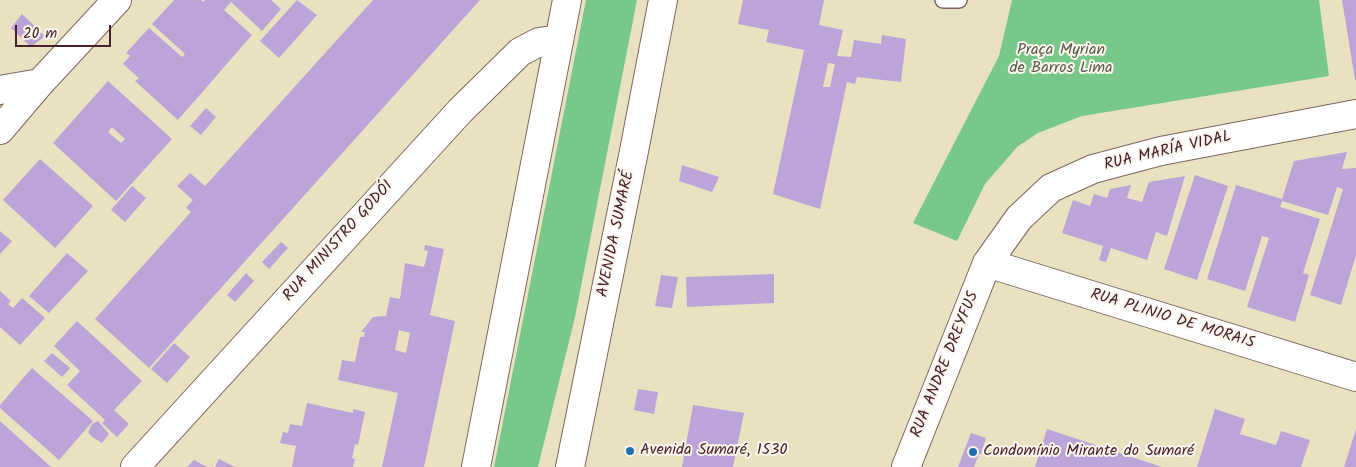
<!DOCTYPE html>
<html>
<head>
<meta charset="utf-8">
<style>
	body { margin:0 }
	#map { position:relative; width:1356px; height:467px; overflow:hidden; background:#e9e2c0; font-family:Kalam,sans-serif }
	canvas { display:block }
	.scale { position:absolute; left:15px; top:25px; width:96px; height:22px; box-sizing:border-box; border:2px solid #4a1f2b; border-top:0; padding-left:6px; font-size:15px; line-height:18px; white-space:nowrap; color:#4a1f2b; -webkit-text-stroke:4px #fbf7ec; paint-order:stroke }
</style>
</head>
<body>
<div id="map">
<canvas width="1356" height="467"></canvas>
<div class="scale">20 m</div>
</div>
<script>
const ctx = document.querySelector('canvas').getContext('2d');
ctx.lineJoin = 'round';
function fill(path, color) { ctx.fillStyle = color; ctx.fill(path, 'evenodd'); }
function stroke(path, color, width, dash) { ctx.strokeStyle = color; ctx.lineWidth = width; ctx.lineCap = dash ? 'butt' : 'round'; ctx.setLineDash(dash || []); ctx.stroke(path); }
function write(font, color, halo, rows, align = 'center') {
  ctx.font = font + ' Kalam,sans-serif'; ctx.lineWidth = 4; ctx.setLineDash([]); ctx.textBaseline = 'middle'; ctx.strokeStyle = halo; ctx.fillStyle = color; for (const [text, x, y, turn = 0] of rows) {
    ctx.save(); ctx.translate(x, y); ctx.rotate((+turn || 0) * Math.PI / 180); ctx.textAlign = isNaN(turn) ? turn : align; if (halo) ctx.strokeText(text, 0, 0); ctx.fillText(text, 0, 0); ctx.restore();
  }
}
const green = new Path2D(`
	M586,0H637L575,317L538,467H494Z
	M1012,0H1319L1329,76L1082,116L1038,133L1017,147L985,184L957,241L913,223L999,56Z`);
const building = new Path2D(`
	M174,0H201L203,2L205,0H271L281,9L262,31L231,2L224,10L252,35L178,120L135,81L139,78L123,64L130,56L126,53L149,28L182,57L185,54L152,24Z
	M297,0L317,15L279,58L260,41Z
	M373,0H480L149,368L95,319L191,212L186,208L193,200L177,186L190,173L205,186Z
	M743,0H824L819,25L843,30L837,56L851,57L854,40L881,44L882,35L906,39L901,82L857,77L855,84L847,82L820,209L773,194L804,50L766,42L769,30L738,24ZM828,63L835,64L830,87H823Z
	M1342,0H1356V80H1355Z
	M22,14L45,36L31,47L11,28Z
	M108,81L172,139L116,201L53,143ZM112,127L125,139L121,143L108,132Z
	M206,108L216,117L201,135L190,126Z
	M1347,152L1342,169L1356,168V255L1341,305L1310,295L1343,189L1337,187L1328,215L1282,201L1280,207L1320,219L1303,273L1309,275L1295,322L1247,307L1269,238L1262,236L1245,291L1207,279L1236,185L1282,199L1294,161Z
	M40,159L93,206L55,248L3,200Z
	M682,165L719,177L712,192L679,181Z
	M1195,175L1228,186L1197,280L1164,269Z
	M1185,176L1167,236L1156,232L1147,260L1111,248L1106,262L1099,260L1103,246L1062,233L1073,200L1090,206L1094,194L1107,198L1110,189L1131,185L1127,198L1142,202L1149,182Z
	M132,186L146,198L125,222L111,210Z
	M0,231L12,241L0,254Z
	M281,242L288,248L269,269L262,262Z
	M425,245L444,249L430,315L455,321L424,467H382L398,393L338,380L342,360L355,362L360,337H364L365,332H361L373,317L386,316L390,297L400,299L405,263L424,267L428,251L424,250ZM399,330L410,333L406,353L395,350Z
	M67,253L88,271L49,313L29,296Z
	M246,273L254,281L235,302L227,295Z
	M774,274V303L687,307L686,277Z
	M661,275L678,277L672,308L655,306Z
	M0,291L11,301L8,304L13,308L22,298L45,318L20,345L0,327Z
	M77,321L142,381L114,410L129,424L117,437L102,423L105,420L67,385L80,371L54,346Z
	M174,343L190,357L167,383L151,369Z
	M52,353L70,368L62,377L44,361Z
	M32,368L93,421L59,460L0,408V405Z
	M638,389L658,392L654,414L634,410Z
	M307,403L353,413V409L365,412L358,445L355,444L352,458L355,459L353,467H292L296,446L280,443L283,432L288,433L290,424L302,426Z
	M693,405L744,413L733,467H682Z
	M1215,409L1245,419L1240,434L1276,445L1281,431L1310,440L1301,467H1197Z
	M0,421L51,467H0Z
	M98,421L109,434L102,443L91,436L88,432L92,424Z
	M1047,429L1162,467H1035Z
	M1356,430V467H1344L1356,429Z
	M971,433L986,438L981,454H979L974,467H958Z
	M219,459L235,467H215Z
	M194,460L207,467H187Z`);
const lane = new Path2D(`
	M943,0H959`);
const street = new Path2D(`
	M0,90L40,83L117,0
	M0,130L40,83
	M987,263L1356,377
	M135,467L460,111L520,52L539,42L559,39
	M906,467L987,263L1019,218L1051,188L1093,169L1161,151L1356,114`);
const primary = new Path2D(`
	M476,467L567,0
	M570,467L634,151L663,0`);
const markers = [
	[630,451,5,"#1f6fb2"],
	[973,452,5,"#1f6fb2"]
];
const parkNames = [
	["Praça Myrian",1061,51],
	["de Barros Lima",1061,69]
];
const streetNames = [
	["RUA MARÍA VIDAL",1168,152,-13],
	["AVENIDA SUMARÉ",617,234,-78],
	["RUA MINISTRO GODÓI",339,242,-48],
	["RUA PLINIO DE MORAIS",1172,320,17],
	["RUA ANDRE DREYFUS",946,365,-68]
];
const poiNames = [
	["Avenida Sumaré, 1530",640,451],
	["Condomínio Mirante do Sumaré",983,452]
];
fill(green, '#78c889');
fill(building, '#bca4d9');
stroke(lane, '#82635f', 18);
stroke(street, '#82635f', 30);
stroke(primary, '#82635f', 30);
stroke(lane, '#fff', 15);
stroke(street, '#fff', 28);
stroke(primary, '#fff', 28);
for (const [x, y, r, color] of markers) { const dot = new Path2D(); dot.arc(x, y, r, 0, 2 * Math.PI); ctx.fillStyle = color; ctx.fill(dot); stroke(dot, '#fbf7ec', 2); }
write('16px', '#5a5a4c', '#fbf7ec', parkNames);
write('16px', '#4a1f2b', '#fbf7ec', streetNames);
write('16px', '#4a1f2b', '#fbf7ec', poiNames, 'left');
</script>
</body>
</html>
